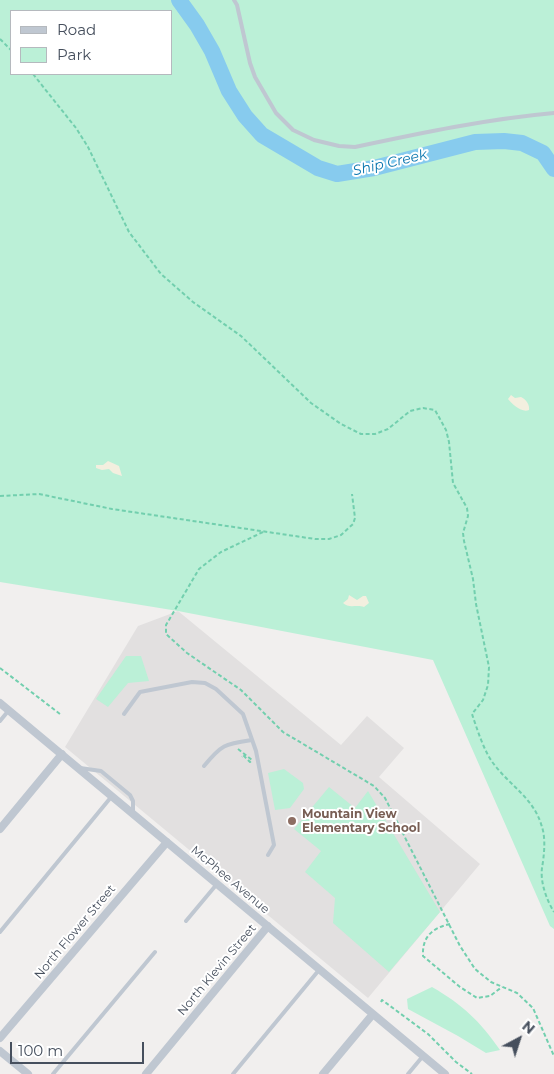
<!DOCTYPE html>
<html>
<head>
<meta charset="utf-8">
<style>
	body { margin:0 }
	#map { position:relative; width:554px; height:1074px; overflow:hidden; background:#f1efee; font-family:Montserrat,sans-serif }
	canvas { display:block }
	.legend { position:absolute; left:10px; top:10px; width:162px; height:65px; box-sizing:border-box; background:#fff; border:1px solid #b5b9be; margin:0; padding:6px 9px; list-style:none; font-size:15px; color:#464f5d }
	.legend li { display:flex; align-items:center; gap:10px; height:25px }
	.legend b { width:25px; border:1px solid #b5b9be }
	.north { position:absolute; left:494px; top:1014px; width:50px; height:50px; -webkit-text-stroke:4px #fff; paint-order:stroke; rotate:40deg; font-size:14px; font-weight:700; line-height:20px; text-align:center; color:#464f5d }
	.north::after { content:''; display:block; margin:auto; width:18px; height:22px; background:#464f5d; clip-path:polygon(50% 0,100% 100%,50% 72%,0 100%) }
	.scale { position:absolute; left:10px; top:1042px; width:134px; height:22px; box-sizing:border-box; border:2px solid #464f5d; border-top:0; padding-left:6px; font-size:15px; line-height:18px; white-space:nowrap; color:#464f5d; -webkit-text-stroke:4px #fff; paint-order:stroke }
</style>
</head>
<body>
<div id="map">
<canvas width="554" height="1074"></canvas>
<ul class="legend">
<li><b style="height:6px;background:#bfc7d1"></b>Road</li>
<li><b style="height:14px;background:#bbf0d7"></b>Park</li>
</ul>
<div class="north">N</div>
<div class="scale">100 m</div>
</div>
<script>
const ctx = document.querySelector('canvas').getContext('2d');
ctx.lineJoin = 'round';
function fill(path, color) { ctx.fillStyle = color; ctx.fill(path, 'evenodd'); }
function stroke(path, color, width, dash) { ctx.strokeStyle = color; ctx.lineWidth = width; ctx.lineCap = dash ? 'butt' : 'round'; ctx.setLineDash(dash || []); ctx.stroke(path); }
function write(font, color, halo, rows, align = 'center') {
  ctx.font = font + ' Montserrat,sans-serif'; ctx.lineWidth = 4; ctx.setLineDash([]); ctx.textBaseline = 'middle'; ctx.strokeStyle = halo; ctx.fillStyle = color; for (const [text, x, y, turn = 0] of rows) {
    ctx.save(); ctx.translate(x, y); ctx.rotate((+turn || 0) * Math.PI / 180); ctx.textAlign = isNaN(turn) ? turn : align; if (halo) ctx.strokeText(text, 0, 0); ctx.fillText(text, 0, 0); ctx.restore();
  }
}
const education = new Path2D(`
	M178,611L341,745L367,716L404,748L379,777L480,864L368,998L65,747L138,626Z`);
const green = new Path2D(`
	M0,0H554V929L550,926L433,660L178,611L0,582ZM11,11H171V74H11Z
	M126,656H141L149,681L128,683L108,707L96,699Z
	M284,769L303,783L304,789L290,808L275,810L268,773Z
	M329,787L355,808L368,791L440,912L389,972L333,923L335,898L305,872L321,851L294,829Z
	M432,987C463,1005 480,1021 500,1050L486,1053L458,1036L408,1009L407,999Z`);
const sand = new Path2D(`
	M511,395L515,398L521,397C526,399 530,405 529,410C522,413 513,405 508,399Z
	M108,461L119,466L122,476L113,473L109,469L102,470L96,468V465H103Z
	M349,595L357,600L363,596H366L369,603L364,607C357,604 349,609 343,603L348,599Z`);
const river = new Path2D(`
	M179,0L197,25L212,51L229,91L245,116L262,135L318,168L337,174L374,168L475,142L504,141L522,143L543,153L554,169`);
const path = new Path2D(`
	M0,39L11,50
	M33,74L76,128L88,147L129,232L161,274L193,302L241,336L311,403L341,424L361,434H375L388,429L410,411L423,408L435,410L446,430L449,442L453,483L467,508L468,516L463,533L464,541L473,579L476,604L489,667L488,685L483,700L472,714C477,729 484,751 493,763C510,786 534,798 542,827C546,839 544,856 542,868C540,882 547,901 554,912
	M0,496L39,494L112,509L315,539H329L341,535L353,524L355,518L352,494
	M263,532L221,552L199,569L166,625V634L187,653L241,690L283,732L374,786L385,798L460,946L475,969L491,982L517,993L533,1008L554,1056
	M0,668L60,714
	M238,749L252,760L250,762L243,755L242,757
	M450,924C432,928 422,937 423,956L460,987L477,998L490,996L502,987
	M381,1002L382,1000L428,1034L456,1062L472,1074`);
const lane = new Path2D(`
	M234,0L237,5L250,63L255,77L276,113L293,130L314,140L339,146L355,147C421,133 487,119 554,113
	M124,714L140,692L192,682L205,683L216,689L243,714L256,751L274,845L268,855
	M0,721L9,710
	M204,766C222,744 225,744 252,740
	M80,768L101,771L130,795L133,801V814
	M186,921L217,884
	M0,932L112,796
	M53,1074L155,952
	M233,1074L319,970
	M408,1074L423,1056`);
const street = new Path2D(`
	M0,703L445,1074
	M0,829L62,754
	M0,1038L167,842
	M0,1051L28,1074
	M146,1074L268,926
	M323,1074L373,1014`);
const markers = [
	[292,821,5,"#8d6e63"]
];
const educationNames = [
	["Mountain View",302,814],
	["Elementary School",302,828]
];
const streetNames = [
	["McPhee Avenue",230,880,40],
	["North Flower Street",75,932,-50],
	["North Klevin Street",217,970,-50]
];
const waterNames = [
	["Ship Creek",390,163,-13]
];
fill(education, '#e2e0e0');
fill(green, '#bbf0d7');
fill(sand, '#f3efdf');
stroke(river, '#87cbee', 16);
stroke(path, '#72cfae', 2, [4, 2.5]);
stroke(lane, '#bfc7d1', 4);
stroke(street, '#bfc7d1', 8);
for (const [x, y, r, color] of markers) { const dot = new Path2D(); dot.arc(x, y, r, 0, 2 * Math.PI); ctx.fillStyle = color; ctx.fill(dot); stroke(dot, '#fff', 2); }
write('bold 12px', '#785e54', '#fff', educationNames, 'left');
write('12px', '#464f5d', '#fff', streetNames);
write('italic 14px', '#0875ae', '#fff', waterNames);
</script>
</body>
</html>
